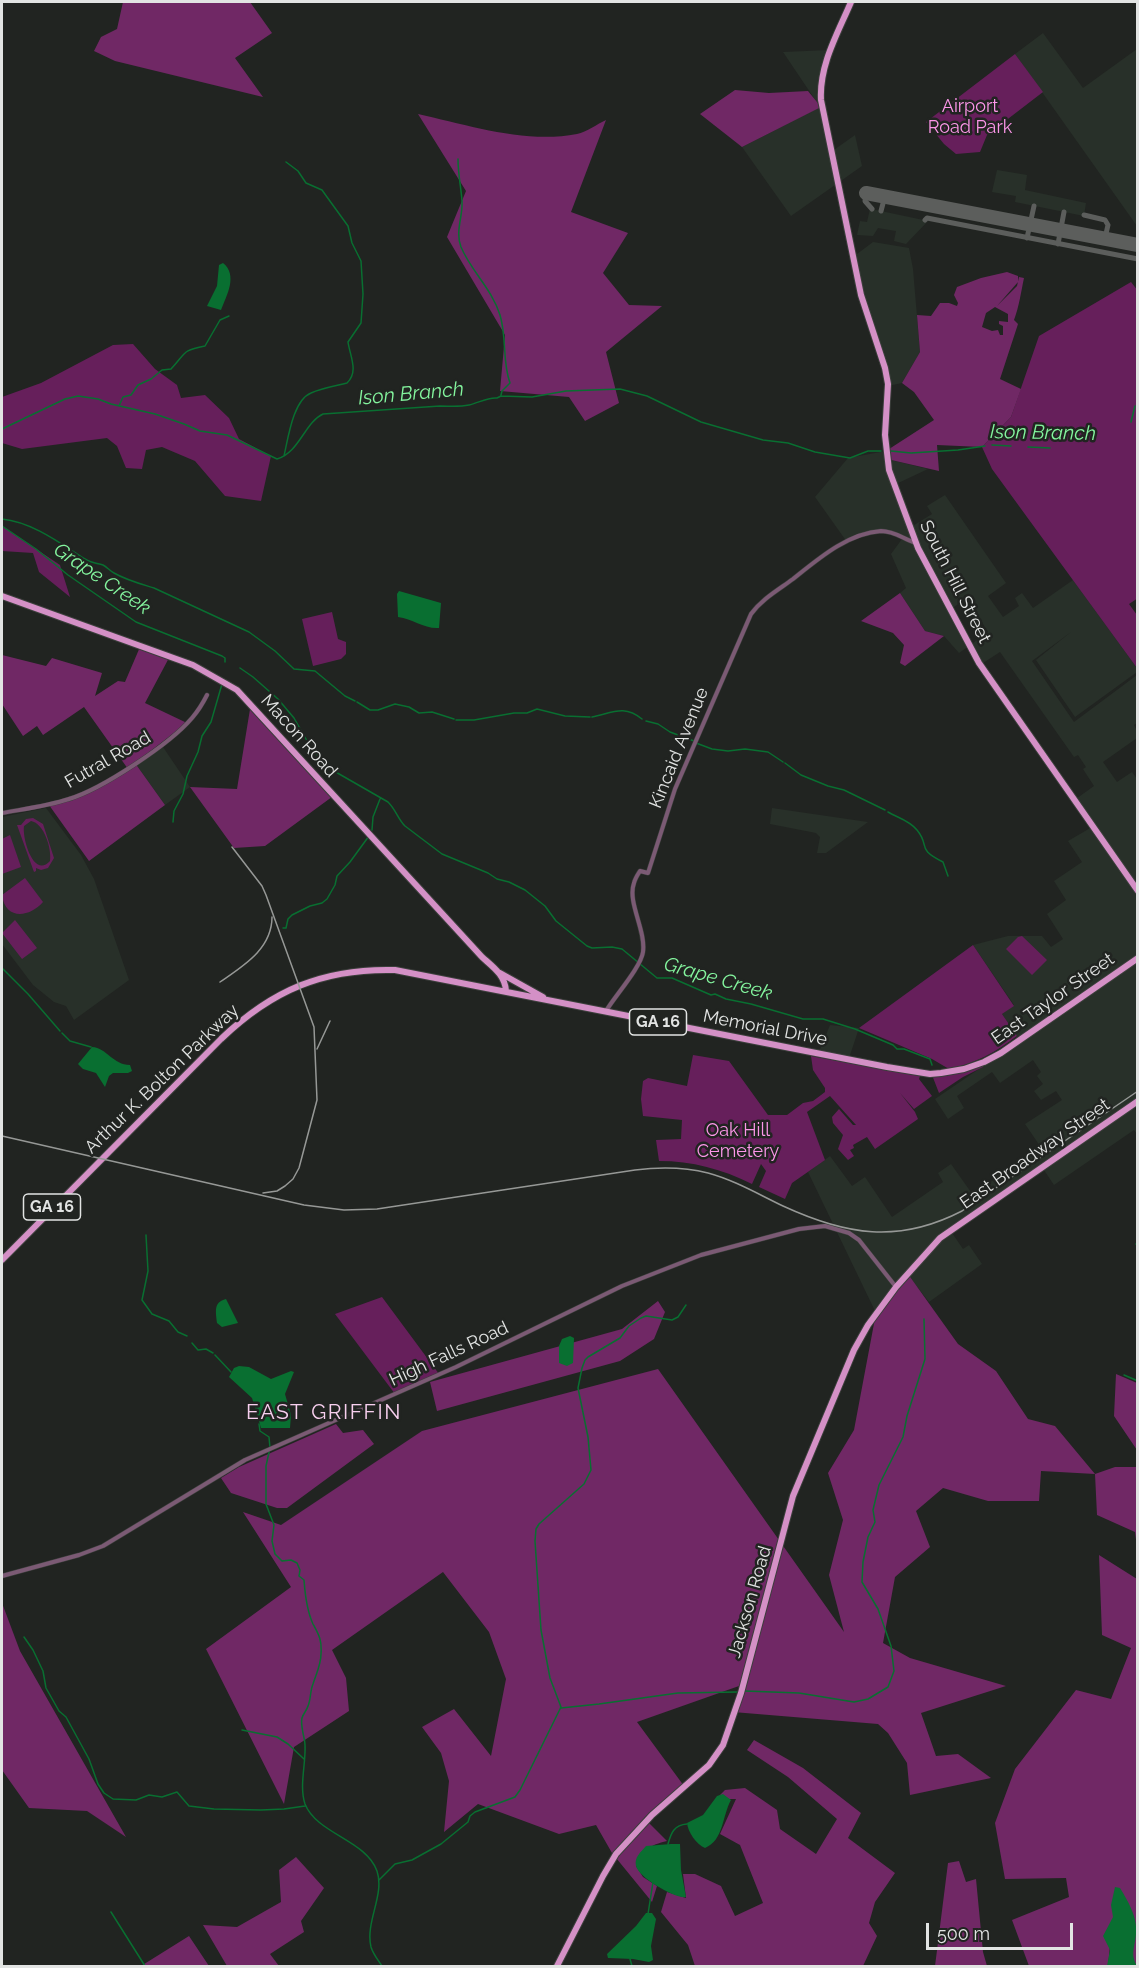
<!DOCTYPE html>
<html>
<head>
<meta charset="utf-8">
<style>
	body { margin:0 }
	#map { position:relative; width:1139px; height:1968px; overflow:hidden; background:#212421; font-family:Raleway,sans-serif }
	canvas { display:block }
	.frame { position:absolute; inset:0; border:3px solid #e2e4e3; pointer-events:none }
	.scale { position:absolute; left:926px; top:1923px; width:147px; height:27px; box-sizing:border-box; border:3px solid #e2e4e3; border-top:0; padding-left:8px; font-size:18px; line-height:21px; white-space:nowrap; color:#e2e4e3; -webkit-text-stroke:4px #212421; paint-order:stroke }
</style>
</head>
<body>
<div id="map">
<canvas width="1139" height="1968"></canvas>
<div class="frame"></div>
<div class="scale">500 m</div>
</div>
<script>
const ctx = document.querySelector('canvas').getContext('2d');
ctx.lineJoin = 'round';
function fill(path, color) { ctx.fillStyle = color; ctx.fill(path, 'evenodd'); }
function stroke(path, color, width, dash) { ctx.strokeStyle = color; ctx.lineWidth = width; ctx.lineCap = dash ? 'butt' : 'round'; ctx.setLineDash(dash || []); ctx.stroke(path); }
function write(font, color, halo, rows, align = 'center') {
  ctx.font = font + ' Raleway,sans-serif'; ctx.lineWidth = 5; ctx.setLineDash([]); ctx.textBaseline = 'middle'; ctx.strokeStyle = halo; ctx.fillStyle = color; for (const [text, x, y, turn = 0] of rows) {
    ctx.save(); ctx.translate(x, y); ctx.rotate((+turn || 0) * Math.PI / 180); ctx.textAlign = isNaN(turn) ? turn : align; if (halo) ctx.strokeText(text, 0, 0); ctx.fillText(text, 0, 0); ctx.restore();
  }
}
const built = new Path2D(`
	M1043,33L1083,88L1137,49V226L1015,54Z
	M829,50L819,76L818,93L831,152L855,135L862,166L791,216L742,147L820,107L783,52Z
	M997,170L1027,175L1025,190L1086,203L1084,216L1015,202L1016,196L992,192Z
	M870,209L881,211L928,221L906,244L894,241L896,231L878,228L873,236L857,235L860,221L867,222Z
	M873,242L909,248L913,269L920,352L902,383L888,386L853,257Z
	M886,451L887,459L928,469L894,485L911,527L932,514L927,506L945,495L1006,583L988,596L1003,617L1019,606L1015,598L1022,593L1033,608L1073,580L1137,668V672L1075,717L1036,660L1071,632L1032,661L1074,722L1137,675V723L1134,725L1137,731V738L1103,762L1117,782L1132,772L1137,779L1138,1101L1132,1104L1137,1112V1134L1134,1130L1054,1185L1042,1167L950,1230L963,1249L969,1245L982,1264L929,1302L908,1275L876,1313L808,1172L830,1156L852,1186L865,1177L892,1217L943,1182L938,1173L951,1164L973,1195L1040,1146L1025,1124L1062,1100L1056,1091L1041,1100L1034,1091L1043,1084L1037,1076L1041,1072L1033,1060L1000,1083L992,1072L957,1096L964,1108L948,1119L935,1099L1020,1041L1002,1014L1014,1005L973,945L1008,936H1042L1051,947L1063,939L1047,914L1066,900L1054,881L1082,862L1068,841L1092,827L1073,801L1094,786L1083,769L1086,767L1078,755L1074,757L1000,652L980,665L969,646L959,653L944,636L925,631L900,593L906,588L891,554L902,539L886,532L867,534L847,542L815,497L848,458ZM967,598L988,632L969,646L951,609Z
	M161,744L190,787L165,805L135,763Z
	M46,808L81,855L94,879L129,980L74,1020L66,1006L54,1002L33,985L2,944V817Z
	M772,808L868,822L826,853H817L820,837L816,833L770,824Z
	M830,1025L859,1028L849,1058L819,1052Z`);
const green = new Path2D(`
	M1015,54L1043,92L987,135L980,152L956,154L944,144L926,122Z
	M1131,282L1138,291V598L1129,604L1137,615V668L992,469L982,447L1011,417L1039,336Z
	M133,344L155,369L177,385L181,398L205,395L229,418L239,439L271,456L261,501L225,496L195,461L162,447L146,450L142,469L126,468L117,446L107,438L22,449L2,443V397L41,383L113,345Z
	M2,526L60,565L70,597L39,572L33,553L2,551Z
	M332,612L338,639L346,642V654L341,659L313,666L302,619Z
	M33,818L43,824L54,858L48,868L41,870L36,868V871L34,872L17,825H21L26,819ZM31,821C44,823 52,849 50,861C34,879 22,839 24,826Z
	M10,835L21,867L2,874V839Z
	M25,878L43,902C29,918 5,920 2,895Z
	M15,920L37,948L22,959L2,933Z
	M1022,936L1047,960L1032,975L1006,949L1018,937Z
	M973,945L1014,1006L1002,1014L1017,1036C996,1052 974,1064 949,1069L932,1059L859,1028Z
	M693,1055L729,1061L768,1115H787L803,1103L813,1101L825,1092V1088L813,1070L811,1056L920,1076L919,1079L932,1096L914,1109L900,1093L915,1112L918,1119L875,1149L867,1137L853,1145L854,1148L850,1150L854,1156L848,1160L838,1149L843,1135L833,1123L832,1117L839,1109L853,1125H856L830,1096L807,1112L825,1160L792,1183L785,1199L759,1187L766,1171L761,1164L752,1184C722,1169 692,1161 659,1161L656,1140L681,1139L682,1120L643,1116L641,1099L643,1081L648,1078L687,1086Z
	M983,1065V1067L963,1077L939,1093L932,1075Z
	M382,1297L439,1374L395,1394L335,1314Z`);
const forest = new Path2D(`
	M123,2H250L272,33L235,58L263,97L115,61L94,51L101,37L117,29Z
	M735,90L769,93L808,91L821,107L742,147L700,114Z
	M418,114C468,125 525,144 577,134C587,132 597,124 606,120L571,212L628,233L603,273L629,305L662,306L606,352L619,403L585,421L569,397L500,391L505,335L447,237L466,191Z
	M1007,272L1018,276V282L997,306L1017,286L1019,277L1024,278C1021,292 1019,307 1014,320L1018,324L1000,379L1021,389L1011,417L982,447L937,445L939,471L887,459L886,451L934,420L914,392L902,383L920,352L917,315L931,316L940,303H949L957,306L958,303L954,295L957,287L981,278ZM995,307L1008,314V322L999,321V324L1003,326V335H1000L998,330L992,331L982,327L986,313Z
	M900,593L925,631L944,636L905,666L900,663L904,645L893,633L861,621Z
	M140,647L170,656L145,703L187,723L135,763L165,805L89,861L49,805L73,799L128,769L84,707L43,735L37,726L23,736L2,704V655L46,666L52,658L102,673L95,696L118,681L125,682Z
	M251,703L336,794L265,846L234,848L190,787L237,789Z
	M908,1274L958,1344L996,1371L1028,1419L1055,1426L1095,1474L1115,1467H1137V1547L1135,1532L1097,1515L1095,1474L1041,1471L1039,1501H988L943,1488L916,1511L930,1547L895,1577L883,1643L910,1658L1006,1686L921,1713L936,1756L958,1754L991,1778L910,1795L907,1763L888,1733L878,1724L733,1712L739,1686L637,1722L684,1786L644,1818L667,1841C650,1845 642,1850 636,1866L643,1877L657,1886L652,1902L612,1853L596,1825L559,1834L478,1804L444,1832L449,1781L441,1753L422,1727L454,1709L491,1756L506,1679L489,1632L443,1572L332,1650L346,1678L349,1711L294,1747L284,1804L206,1649L291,1587L243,1512L281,1525L422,1431L658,1369L844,1632L829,1575L843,1520L828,1473L854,1430L876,1313Z
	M658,1301L665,1312L654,1339L620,1361L437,1411L430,1382L622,1329Z
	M1116,1374L1137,1383V1450L1114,1416Z
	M336,1424L343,1433L363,1430L374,1444L287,1508H277L231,1493L221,1478L239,1467Z
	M1099,1555L1137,1579V1966H1132L1110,1946L1108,1966H1029L1012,1920L1069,1897L1066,1878L1005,1879L995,1823L1015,1769L1076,1690L1111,1699L1131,1648L1102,1635Z
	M2,1603L20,1651L126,1837L87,1811L29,1808L2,1770Z
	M754,1740L803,1768L861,1813L848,1838L895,1873L875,1902L869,1923L877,1936L863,1966H695L688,1945L661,1912L667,1892L686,1898L683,1874H695L721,1886L735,1916L763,1903L740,1845L720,1834L736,1799H716L725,1790L745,1788L777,1810L780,1829L816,1854L837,1819L788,1777L747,1750Z
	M296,1857L324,1888L301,1921L304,1932L270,1954L279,1966H227L203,1925L237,1927L281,1902L279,1870Z
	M959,1861L966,1882L976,1879L983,1952L987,1966H935L948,1863Z
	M189,1936L209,1966H141Z`);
const water = new Path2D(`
	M223,263C238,275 227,295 221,310L207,306L217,286L219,265Z
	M399,591L441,603L439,628C424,629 413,619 398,617L397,594Z
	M92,1047C107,1048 113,1065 130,1065L132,1071L128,1073H113L109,1076L105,1087L96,1073L83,1069L78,1064Z
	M226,1299L238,1323L222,1327L217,1323C216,1312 213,1302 226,1299Z
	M570,1336L574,1338L573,1363L567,1366L559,1363V1346L562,1339Z
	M239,1366L249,1367L271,1379L291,1371L294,1372L285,1394L291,1415L290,1428H261L252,1398L229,1377L234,1368Z
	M723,1794L731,1800C722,1816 724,1840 705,1848C696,1844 688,1832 687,1823L703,1815L717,1796Z
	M671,1844H680L681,1870L686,1897C675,1899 638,1877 636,1866C634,1857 641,1852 646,1846Z
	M1115,1887L1120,1888C1128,1901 1138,1918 1136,1934C1135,1947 1130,1954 1137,1966H1107L1110,1950L1103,1936L1113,1917L1111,1905Z
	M646,1913H652L656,1919L651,1946L653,1960L649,1962L633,1959L608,1958L607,1954L636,1926Z`);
const stream = new Path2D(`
	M458,159C458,174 461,187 462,201C463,217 455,231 461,247C471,271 492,289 500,315C507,338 502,361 510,383L502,391L501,395
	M119,406L123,397L131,395L138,385L151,379L162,370L171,369C187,352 181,351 205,346L220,320L229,316
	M1131,422L1135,406
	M2,429L65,399L78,396L98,399L111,404L155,414L184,424L200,431L227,435L277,459C299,453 305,422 323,414L440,406C450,406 459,407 469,405C478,403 488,397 497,398L501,396L532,397L566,391L620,389L647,396L701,422L763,440L788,443L815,452L850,458L868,451H881
	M992,445L1011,446
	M1028,447L1050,448
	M891,451L911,453L958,450L985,446
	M284,456C288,439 293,400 311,393C322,388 335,386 347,383C359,372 350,356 348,342L361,323L363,294L361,261L352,243L348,226L327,197L322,190L306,183L298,171L286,162
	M2,519C32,522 60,543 85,559C91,563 97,563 103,565C107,567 110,571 114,573C126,580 141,584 154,588L249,632L275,651L294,669L315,671L345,696L355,701
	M2,526L36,549L68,575L136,622L222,656L225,658V662
	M240,668L253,677L278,699L294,718L310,746L327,767L388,802C396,810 398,819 405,826L442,854L488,873L497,879L509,882L525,890L545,906L556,921L587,946L592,948L612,947L622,949L657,978H672L711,995L715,994L726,999L751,1004L803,1019H823L855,1029L893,1045L897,1049H904L930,1059L932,1065
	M357,702L370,710H378L395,704L409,707L419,713L432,712L454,719
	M592,717C612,713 624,704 642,719
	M456,720H474L514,713H527L537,709L565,716L590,717
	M646,721L658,724L670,732L694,741
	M696,743L712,749L728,751L745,749L768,752L783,762
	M785,763L801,775L828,786L844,790L885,810
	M888,812C898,818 909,820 917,830C931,847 915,848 943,862L948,876
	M173,822L174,811L183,794L187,776L198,752L202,736L211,722L222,684
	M372,830L373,817L380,799
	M283,928H286L288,919L292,915L310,906L322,903L327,899L335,885L337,876L350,862L369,836
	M2,968L28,994L60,1031
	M62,1033L70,1041L91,1047
	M146,1235L148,1271L142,1300L152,1314L169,1321L178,1332L187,1336
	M1136,1244L1138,1246
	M192,1343L198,1350L206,1349L213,1353
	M215,1355L231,1372
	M1124,1375L1138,1381
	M259,1424L260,1431L269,1437L270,1448L266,1466V1504L274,1525L272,1541L275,1554L282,1561L291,1560L297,1563L300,1570L299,1576L304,1580C305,1594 307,1611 313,1624C319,1635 322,1640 321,1654C321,1665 316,1674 313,1684C310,1691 311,1699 308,1706C307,1710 303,1714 302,1718C300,1726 305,1738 305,1745C306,1764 299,1786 305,1804C317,1834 366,1840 377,1871C385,1895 365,1922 371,1947C373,1954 378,1960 382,1966
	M24,1637L33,1650L43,1671L46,1688L59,1711L66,1717L89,1759L98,1784L104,1793L113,1799L136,1800L149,1795L162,1797L177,1792L189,1806L214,1809L261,1810L284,1809L305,1806
	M745,1691L799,1693L854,1702L868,1699L888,1687L894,1671L891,1646L878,1609L862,1582L863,1562L868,1537L875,1522L873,1510L879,1485L903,1437L907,1416L925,1359L924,1319
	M561,1708L599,1704L678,1693L737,1692
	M242,1730L277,1737L288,1744L304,1759
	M668,1844C671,1833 674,1825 687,1824
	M379,1880L395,1864L412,1860L441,1844L468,1822L470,1816L475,1812L515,1797L520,1790L561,1707L550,1678L541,1630L535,1541L536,1529L539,1524L584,1484L591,1470L588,1437L578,1388L582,1368L585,1360L588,1357L620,1338L629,1326L641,1318L646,1316L672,1320L678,1317L686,1305
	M111,1912L145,1966
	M648,1914L653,1882
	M630,1959L632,1966`);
const taxiway = new Path2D(`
	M866,193L865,201L872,209
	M881,211L885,196
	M1084,215L1105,220L1108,225L1105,238
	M925,220L927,218L1138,259
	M1027,238L1034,206
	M1058,244L1064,212`);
const runway = new Path2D(`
	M866,193L1138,245`);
const minor = new Path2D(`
	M2,813C24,809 48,806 69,799C102,789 170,744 192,718C198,711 203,703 207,695
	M606,1011C615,996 641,967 643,952C646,930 627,902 634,883C635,879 638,874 640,871L648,873L675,789L751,614C762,599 778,590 793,579C818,559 848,533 881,531C895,531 903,539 916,543
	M2,1576L79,1555L103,1546L245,1460L456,1367L622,1286L701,1255L799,1229L825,1226L849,1233L859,1240L896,1287`);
const major = new Path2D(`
	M851,2C838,33 819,65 821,100L861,295L885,368L888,384L885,435L889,470L918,548L979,663L1138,891
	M2,596L193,665L237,690L482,957C493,967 505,975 506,991
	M500,973L543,997
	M2,1260L221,1039C272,990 324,968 395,970L887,1067L930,1074L941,1073L964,1069L984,1062L1001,1053L1138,958
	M557,1966L603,1876L616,1854L652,1815L709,1765L723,1745L741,1693L793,1496L854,1350L868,1325L896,1287L940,1238L1138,1101`);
const rail = new Path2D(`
	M232,847L262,886L266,895L314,1027L317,1100L299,1168L293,1179L285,1186L277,1191L263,1193
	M220,982C243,966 272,949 272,917
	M317,1049L330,1021
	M2,1136L304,1205L344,1210L377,1209L635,1170C660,1167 684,1167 708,1173C734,1180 758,1194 783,1206C846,1235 898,1244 962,1211L1138,1091`);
const shields = [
	[658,1022,57],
	[52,1207,57]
];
const shieldNames = [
	["GA 16",658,1022],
	["GA 16",52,1207]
];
const parkNames = [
	["Airport",970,107],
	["Road Park",970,128],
	["Oak Hill",738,1131],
	["Cemetery",738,1152]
];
const streetNames = [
	["South Hill Street",955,582,63],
	["Macon Road",299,736,48],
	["Kincaid Avenue",679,748,-68],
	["Futral Road",108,760,-30],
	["East Taylor Street",1053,999,-35],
	["Memorial Drive",765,1028,11],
	["Arthur K. Bolton Parkway",162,1079,-44],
	["East Broadway Street",1035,1154,-35],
	["High Falls Road",449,1354,-25],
	["Jackson Road",750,1602,-74]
];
const waterNames = [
	["Ison Branch",411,394,-5],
	["Ison Branch",1043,433,1],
	["Grape Creek",102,579,34],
	["Grape Creek",718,979,16]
];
const quarterNames = [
	["EAST GRIFFIN",324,1413]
];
fill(built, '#283029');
fill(green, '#661f5b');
fill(forest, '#702865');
fill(water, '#096f31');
stroke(stream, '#096f31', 1.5);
stroke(taxiway, '#5c5e5c', 5);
stroke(runway, '#5c5e5c', 14);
stroke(minor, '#3c3f3c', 5);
stroke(major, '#3c3f3c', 8);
stroke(minor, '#7b5a74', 4);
stroke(major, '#d490c6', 6);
stroke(rail, '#969896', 1.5);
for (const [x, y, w] of shields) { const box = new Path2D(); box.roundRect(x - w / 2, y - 13, w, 26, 4.5); ctx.fillStyle = '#212421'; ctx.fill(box); stroke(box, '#e2e4e3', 1.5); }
write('bold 16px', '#e2e4e3', null, shieldNames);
write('18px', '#fc96e9', '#212421', parkNames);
write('18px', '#e2e4e3', '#212421', streetNames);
write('italic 20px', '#84f59e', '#212421', waterNames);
ctx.letterSpacing = '1.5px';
write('21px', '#f7cfee', '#212421', quarterNames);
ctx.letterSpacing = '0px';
</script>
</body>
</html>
